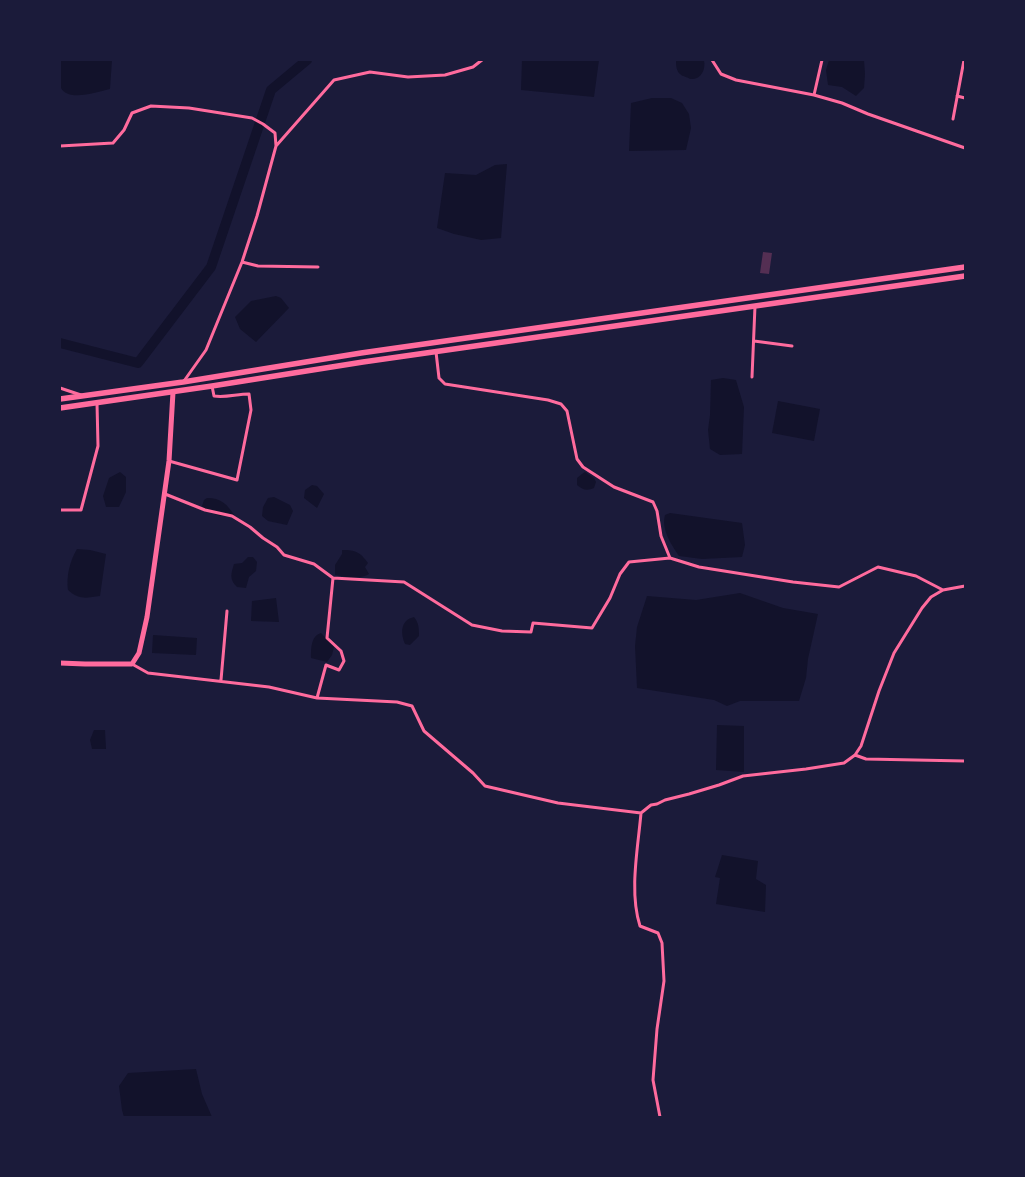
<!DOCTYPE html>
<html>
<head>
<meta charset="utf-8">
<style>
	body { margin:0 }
	#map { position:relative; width:1025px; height:1177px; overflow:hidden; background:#1b1b3a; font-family:"Archivo Narrow",sans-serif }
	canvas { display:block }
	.frame { position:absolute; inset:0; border:61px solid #1b1b3a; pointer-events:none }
</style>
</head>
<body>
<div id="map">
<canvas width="1025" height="1177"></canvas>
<div class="frame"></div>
</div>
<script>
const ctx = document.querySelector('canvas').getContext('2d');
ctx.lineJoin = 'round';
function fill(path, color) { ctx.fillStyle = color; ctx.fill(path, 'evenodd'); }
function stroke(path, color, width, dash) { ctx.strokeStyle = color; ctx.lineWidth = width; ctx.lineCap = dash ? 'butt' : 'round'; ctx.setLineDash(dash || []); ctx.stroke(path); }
const water = new Path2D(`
	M60,60H112L110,89C97,92 69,102 61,88C58,81 60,68 60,60Z
	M522,60H599L594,97L521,90Z
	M676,60H704C706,70 701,80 690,79C686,76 683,77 680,74C676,71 676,64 676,60Z
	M829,60H864L865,74L864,88L856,96L842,87L828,85L826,70Z
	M652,98H671L682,103L689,114L691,128L686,150L629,151L631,103Z
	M507,164L501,238L481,240L454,234L437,228L445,173L476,175L495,165Z
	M276,296L281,298L289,308L256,342L240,329L235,317L251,301Z
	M723,378L736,380L744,407L742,454L720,455L710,449L708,430L710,415L711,380Z
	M778,401L820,409L814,441L772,433Z
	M120,472L126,477V492L119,507H106L103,496L109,478Z
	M585,472L594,478L596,482L594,488C587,491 583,490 577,485V478L582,474Z
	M312,485L317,486L324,494L317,508L304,498L305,490Z
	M274,497L290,505L293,511L287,525L268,521L262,516L263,507L268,498Z
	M207,498C221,498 227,504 234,515L220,516L205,511L202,506L204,500Z
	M670,513L742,523L745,545L742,557L702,559L679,556C671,544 661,529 665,515Z
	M77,549L90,550L106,554L100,596C86,598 79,600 68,590C66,577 70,560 77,549Z
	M342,550C356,550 360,552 368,563L365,567L369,574C359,580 345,577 335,575V565L342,554Z
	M248,557H253L257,562L256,571L249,577L246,588L237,587C229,579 231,574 234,564L242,563Z
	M740,593L783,608L818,614L808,659L806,678L799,701H740L727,706L714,700L637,688L635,646L637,627L647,596L696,600Z
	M276,598L279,622L251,621L252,601Z
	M414,617C419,623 419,629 419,636L410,645L405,644C400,632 401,620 414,617Z
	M321,633L334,647L332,655L327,662L311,658C311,648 311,636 321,633Z
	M153,635L197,638L196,655L152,653Z
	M717,725L744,726V772L716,770Z
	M94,730H105L106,749H92L90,740Z
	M722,855L758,861L756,879L766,885L765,912L716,904L720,878L715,877Z
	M196,1069L202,1094L212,1117H124L122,1110L119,1086L128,1073Z`);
const river = new Path2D(`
	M60,343L138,363L211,267L271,90L307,60`);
const building = new Path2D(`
	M763,252L772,253L769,274L760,273Z`);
const minor = new Path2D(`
	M712,60L721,74L736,80L814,95L842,103L868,114L965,148
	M814,95L822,60
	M957,96L965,98
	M953,119L964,60
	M60,146L113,143L124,130L132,113L151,106L189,108L252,118L263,124L275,133L276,146
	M242,262L258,266L318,267
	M754,341L792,346
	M436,352L439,378L445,384L548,400L561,404L567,411L577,459L583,467L614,487L653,502L657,511L661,536L670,558L699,567L793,582L839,587L878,567L916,576L943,590
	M752,377L755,306
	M184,381L206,350L242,262L257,216L276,146L334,80L370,72L408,77L445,75L473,67L482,60
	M60,388L81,395
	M169,461L237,480L251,410L249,394C237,394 225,398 214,396L212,386
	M165,494L205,510L232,516L250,527L263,538L277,547L284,555L314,564L333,578L404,582L472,625L502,631L531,632L533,623L592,628L610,598L620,574L629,562L670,558
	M60,510H81L98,446L97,403
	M132,664L148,673L269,687L317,698L397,702L412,706L424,731L473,773L485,786L558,803L641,813L651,805L657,804L665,800L689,794L719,785L743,776L806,769L844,763L855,755L861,746L879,691L894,653L922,608L931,597L943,590L965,586
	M221,680L227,611
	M317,698L326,665L339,670L344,661L341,651L327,638L333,578
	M855,755L866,759L965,761
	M641,813C638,848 629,892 640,926L658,933L662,943L664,981L657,1029L653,1080L660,1117`);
const secondary = new Path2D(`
	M60,663L85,664H132L139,653L147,617L169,461L173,392`);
const primary = new Path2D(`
	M60,399L183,382L361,353L965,267
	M60,408L212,386L363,362L965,276`);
fill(water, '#12122b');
stroke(river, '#12122b', 10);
fill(building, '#542f53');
stroke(minor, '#ff6b9d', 3);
stroke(secondary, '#ff6b9d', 5);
stroke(primary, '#ff6b9d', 5.5);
</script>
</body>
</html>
